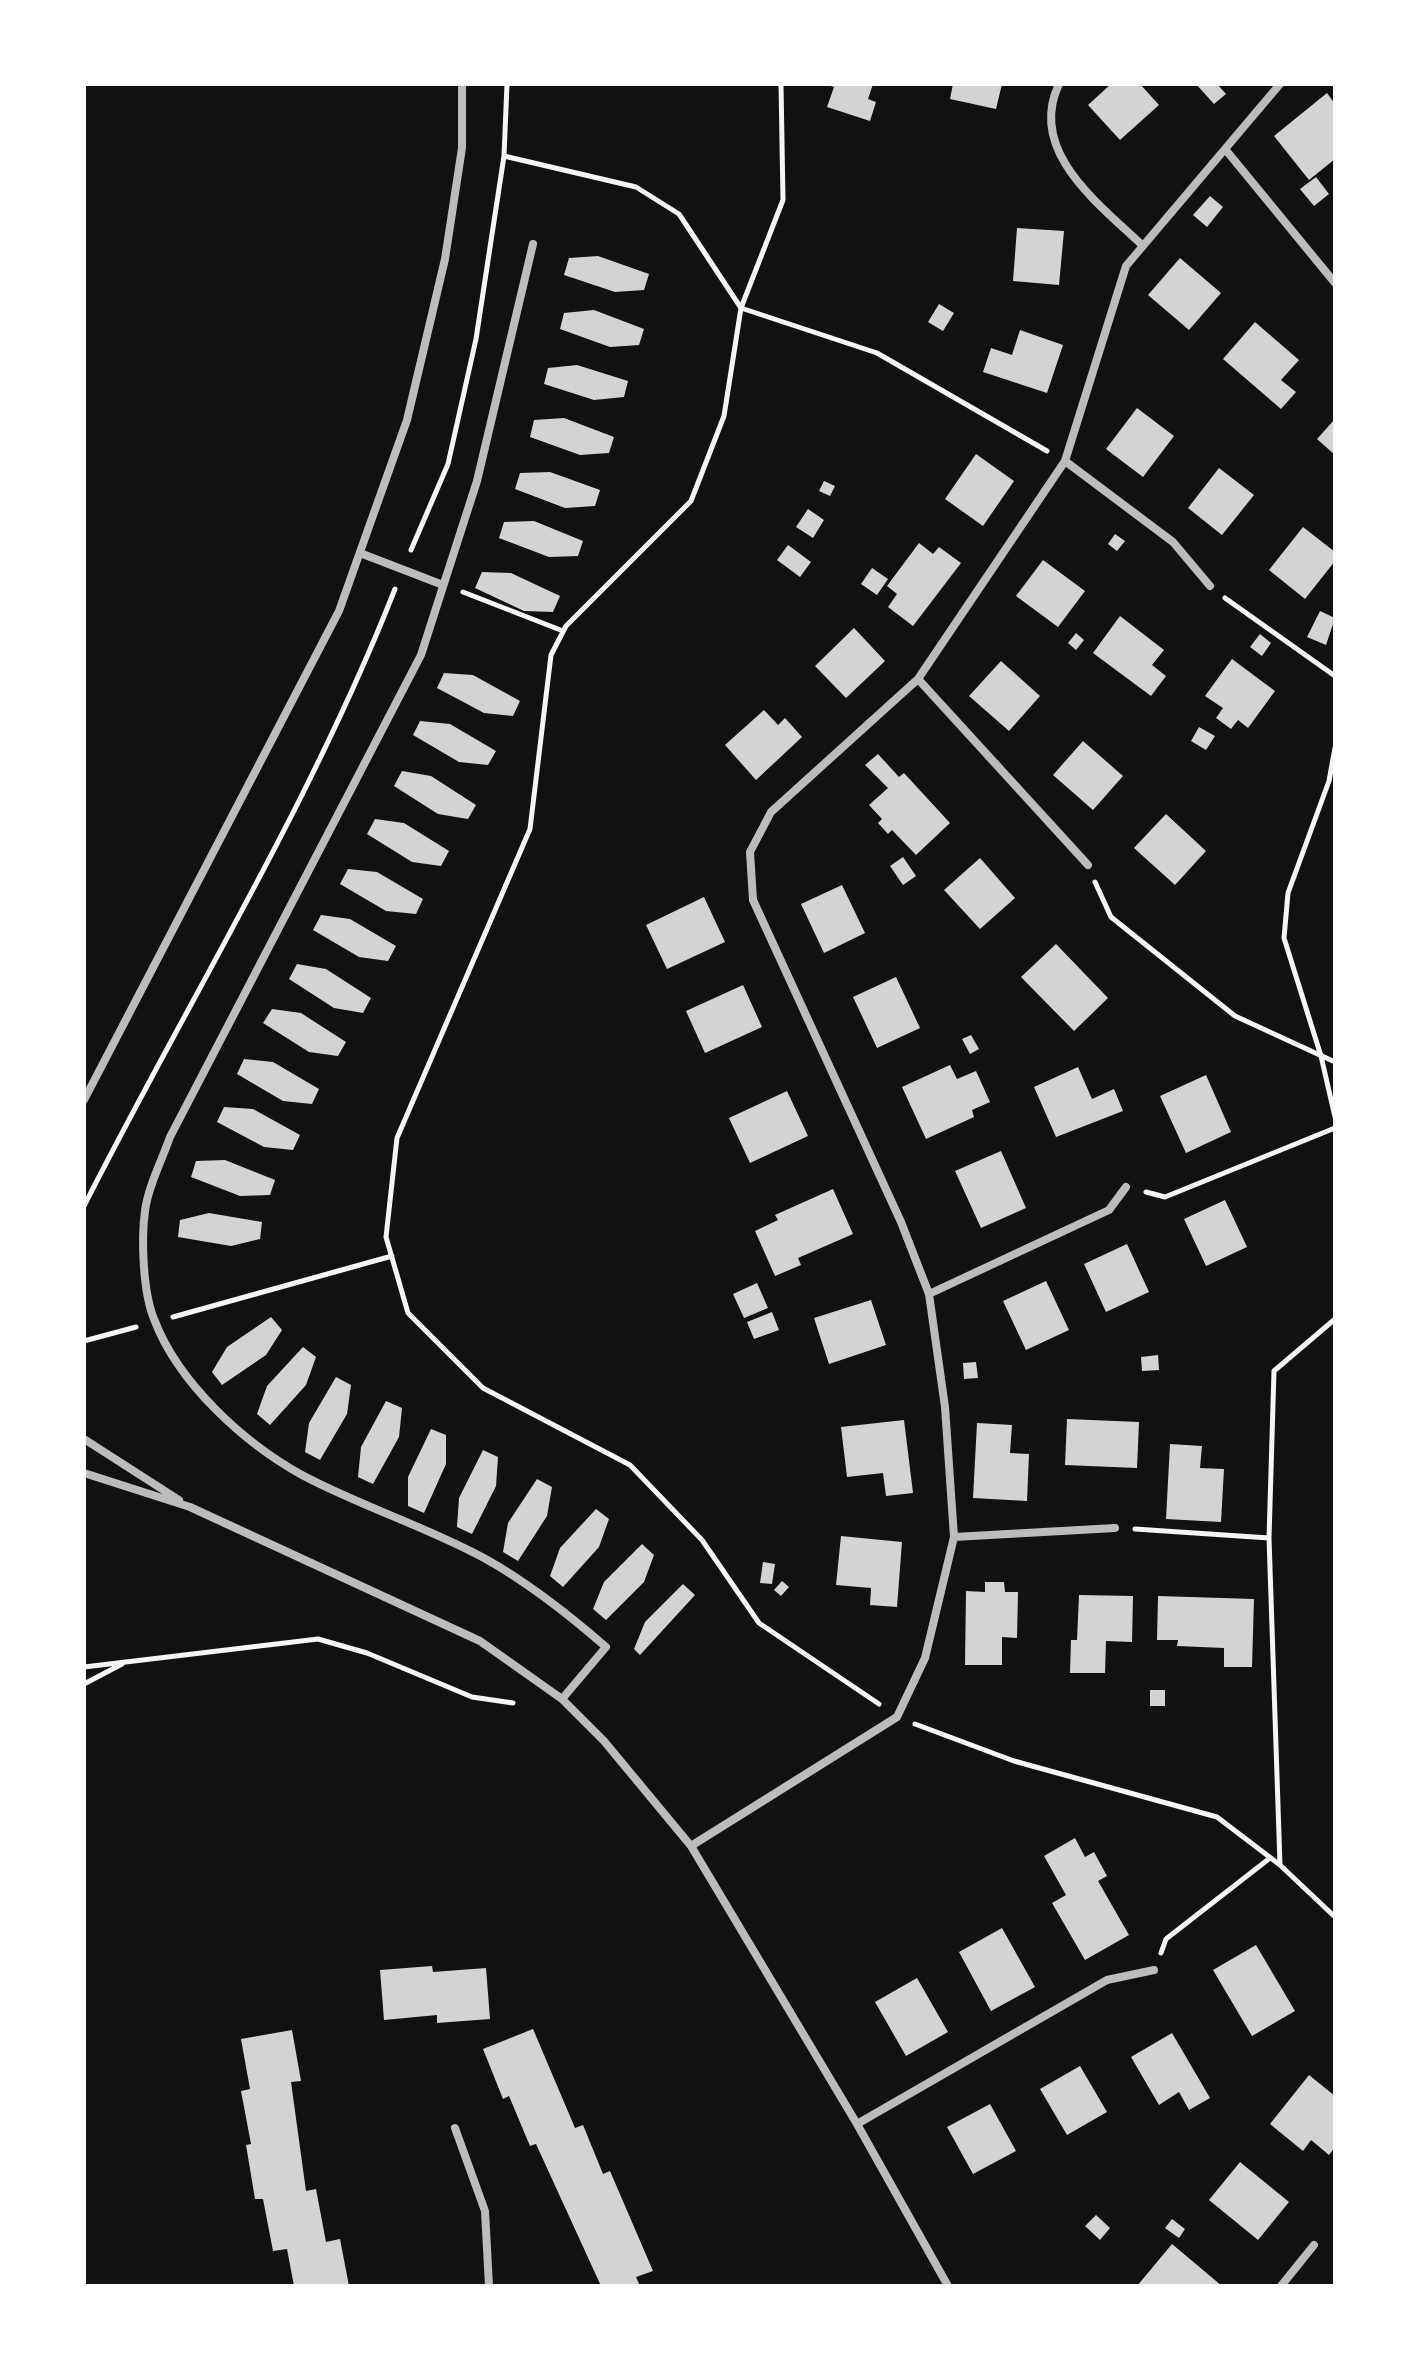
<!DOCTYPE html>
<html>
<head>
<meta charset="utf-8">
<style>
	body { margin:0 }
	#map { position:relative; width:1419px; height:2370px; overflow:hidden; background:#111; font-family:Barlow,sans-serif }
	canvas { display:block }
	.frame { position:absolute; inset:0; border:86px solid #fff; pointer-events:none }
</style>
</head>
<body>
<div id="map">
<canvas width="1419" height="2370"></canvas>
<div class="frame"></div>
</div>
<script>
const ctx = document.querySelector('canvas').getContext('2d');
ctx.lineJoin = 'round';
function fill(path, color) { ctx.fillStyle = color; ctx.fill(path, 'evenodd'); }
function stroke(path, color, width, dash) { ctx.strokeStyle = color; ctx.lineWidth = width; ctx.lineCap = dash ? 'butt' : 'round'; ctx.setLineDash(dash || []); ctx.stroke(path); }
const building = new Path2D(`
	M825,84H873L868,99L876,102L870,121L827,107L834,87Z
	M953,84H1002L996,109L950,99Z
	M1111,84H1140L1159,105L1120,140L1088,105Z
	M1196,84H1217L1226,94L1214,104Z
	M1327,93L1335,104V159L1309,180L1274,136Z
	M1316,177L1329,194L1314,206L1300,189Z
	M1210,196L1223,207L1207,227L1193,215Z
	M1017,228L1064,231L1059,285L1013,281Z
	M598,256L649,274L644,290L615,292L564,275L569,258Z
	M1180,258L1221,293L1189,330L1148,295Z
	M939,304L954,313L943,331L928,322Z
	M594,310L644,329L639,345L610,347L560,329L564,313Z
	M1255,322L1299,360L1281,380L1296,392L1281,409L1223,359Z
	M1020,330L1063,345L1047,393L983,372L991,348L1012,355Z
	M577,365L628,381L624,397L594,400L544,384L548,368Z
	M1137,408L1174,436L1143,477L1106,449Z
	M564,418L614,437L609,453L580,455L530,437L534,420Z
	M1335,419V455L1317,439Z
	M976,454L1014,481L983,526L945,499Z
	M1219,468L1254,495L1222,535L1188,508Z
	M550,472L600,490L595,506L565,508L515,489L520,473Z
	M824,481L835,486L830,496L819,491Z
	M808,509L824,520L813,538L796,527Z
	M534,521L583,541L578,556L549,557L499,538L504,522Z
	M1303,527L1335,552V561L1305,599L1269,570Z
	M1115,534L1125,541L1117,551L1108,544Z
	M919,543L933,554L939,547L961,563L913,626L888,607L897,594L887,586Z
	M788,545L811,562L800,577L777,560Z
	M1043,560L1085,591L1058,627L1016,596Z
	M872,568L888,579L877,595L861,584Z
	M482,572L511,573L560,596L553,612L524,611L475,588Z
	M1320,611L1335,618L1326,645L1307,637Z
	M1120,616L1164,650L1152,665L1166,676L1151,696L1093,653Z
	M854,628L885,661L846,698L815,666Z
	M1076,633L1084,640L1076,650L1068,643Z
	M1260,634L1271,643L1262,656L1250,647Z
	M1232,659L1275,691L1248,728L1238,720L1231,729L1216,718L1223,708L1205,696Z
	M1001,661L1040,696L1009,731L969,696Z
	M444,673L473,675L520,701L513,716L484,713L437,688Z
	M764,710L778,725L785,718L802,737L756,780L725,745Z
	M420,721L450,724L496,751L488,765L459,762L413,735Z
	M1199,727L1215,736L1206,750L1191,741Z
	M1083,741L1123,776L1093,810L1053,775Z
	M878,754L899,777L904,773L950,823L916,855L892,830L888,834L878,823L882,819L869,805L888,788L865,765Z
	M402,771L431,776L476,805L468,819L438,814L394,786Z
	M1166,814L1206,851L1175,885L1134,848Z
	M375,819L404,823L449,851L441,866L412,862L367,834Z
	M903,857L916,876L903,885L890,866Z
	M980,858L1015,898L980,929L944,890Z
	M348,869L377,872L423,899L416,914L386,911L340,884Z
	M842,885L865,933L824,953L801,904Z
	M704,897L725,942L667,969L646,925Z
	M321,915L350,919L396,946L388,961L359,957L313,930Z
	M1056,944L1108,998L1074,1031L1021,977Z
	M297,964L326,969L371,998L363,1013L334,1008L289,979Z
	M896,977L920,1028L877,1048L853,997Z
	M743,985L762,1027L705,1053L686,1011Z
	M272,1009L301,1013L346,1042L338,1056L309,1052L263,1023Z
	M971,1035L979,1049L970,1054L962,1039Z
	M244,1059L273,1062L319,1089L312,1104L283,1101L237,1074Z
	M950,1065L957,1079L976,1071L990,1102L972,1110L974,1117L926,1139L902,1087Z
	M1078,1067L1092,1099L1114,1089L1123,1111L1056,1137L1034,1087Z
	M1206,1075L1231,1132L1186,1153L1160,1096Z
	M787,1091L808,1136L750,1163L729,1118Z
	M224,1107L253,1109L300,1135L293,1150L264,1147L217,1122Z
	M1001,1151L1026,1208L981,1228L955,1171Z
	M225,1160L275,1180L270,1195L240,1196L191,1177L196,1161Z
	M833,1189L853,1234L798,1258L801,1265L775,1276L755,1231L778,1220L775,1215Z
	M1225,1200L1247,1247L1206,1266L1184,1219Z
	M209,1213L262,1222L260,1239L231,1246L178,1237L180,1220Z
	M1127,1244L1149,1292L1106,1312L1084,1264Z
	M1046,1281L1069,1330L1026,1350L1003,1301Z
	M757,1283L768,1308L744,1318L733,1294Z
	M871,1300L886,1345L829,1364L814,1318Z
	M772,1312L779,1330L754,1339L747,1322Z
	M271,1317L282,1330L266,1355L222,1385L212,1372L227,1347Z
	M303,1347L316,1357L306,1385L270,1425L257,1414L267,1386Z
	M1158,1355L1159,1370L1142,1371L1141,1357Z
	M976,1362L978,1378L964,1379L963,1363Z
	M336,1377L351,1385L347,1414L320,1460L305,1452L309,1423Z
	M386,1401L402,1408L399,1437L373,1484L358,1477L361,1447Z
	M1067,1419L1139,1422L1137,1468L1065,1465Z
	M904,1420L913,1493L886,1496L883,1473L847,1477L841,1427Z
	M977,1423L1012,1425L1010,1453L1029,1454L1027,1501L973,1498Z
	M431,1429L446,1435V1464L424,1513L408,1506V1477Z
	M1170,1444L1202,1446L1200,1468L1224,1469L1221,1522L1166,1519Z
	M483,1450L498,1457L496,1486L472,1534L457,1527L459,1498Z
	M537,1479L552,1487L547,1516L518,1561L503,1552L508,1523Z
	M596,1509L609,1519L599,1547L563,1587L550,1576L560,1548Z
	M841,1536L902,1542L897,1607L870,1605L871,1588L836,1585Z
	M642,1544L654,1555L644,1582L606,1620L593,1609L604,1582Z
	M763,1562L775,1564L772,1584L760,1583Z
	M782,1581L789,1587L781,1596L774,1590Z
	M985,1582H1004L1005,1592H1018L1017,1638L1002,1637V1665H965L966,1591L985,1592Z
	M683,1584L695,1595L640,1655L634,1649L645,1622Z
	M1079,1595L1133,1596L1132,1642L1106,1641L1105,1673H1070L1071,1640H1077Z
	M1158,1596L1254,1599L1252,1667H1224V1648L1177,1646L1178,1640H1157Z
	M1150,1690H1165V1706H1150Z
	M1075,1838L1085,1857L1094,1852L1107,1876L1098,1881L1129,1935L1085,1960L1052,1903L1066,1895L1044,1856Z
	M1002,1928L1035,1987L991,2011L959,1952Z
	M1256,1945L1295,2011L1252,2036L1213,1970Z
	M432,1966L433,1972L486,1968L490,2019L437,2023V2015L384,2020L380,1970Z
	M917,1978L948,2032L906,2056L875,2002Z
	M533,2029L575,2128L583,2125L603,2174L610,2171L653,2271L636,2277L640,2286H601L536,2144L530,2146L509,2096L503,2099L483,2049Z
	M292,2030L301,2081L291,2082L306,2191L316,2189L326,2242L340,2239L349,2286H294L287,2249L273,2251L263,2199H255L246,2145L251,2144L241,2091L250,2089L241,2039Z
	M1172,2033L1210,2098L1189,2110L1179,2092L1159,2105L1131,2057Z
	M1080,2066L1107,2112L1067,2135L1040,2089Z
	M1309,2075L1335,2096V2147L1329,2155L1311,2140L1303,2151L1270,2124Z
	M990,2104L1016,2151L973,2174L947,2127Z
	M1240,2162L1289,2202L1258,2240L1209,2200Z
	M1096,2215L1110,2228L1100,2240L1085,2226Z
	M1172,2219L1185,2229L1179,2238L1165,2228Z
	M1172,2244L1222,2286H1137Z`);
const path = new Path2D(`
	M781,84L783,200L741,308L724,416L691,501L566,626L551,655L530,829L397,1138L386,1237L408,1313L483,1388L630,1465L702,1540L759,1623L879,1704
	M504,156L636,187L679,214L741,308L877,353L1047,451
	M411,550L448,464L476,339L504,156L507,84
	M463,592L563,631
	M1225,598L1335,676
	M1335,748L1329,781L1288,893L1284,938L1321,1056L1335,1117
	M1095,882L1111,917L1235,1016L1335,1062
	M1146,1192L1165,1197L1335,1128
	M84,1206C188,1001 311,803 395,589
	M173,1317L392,1256
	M84,1341L136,1327
	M1135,1529L1269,1538
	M84,1667L318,1639L367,1653L472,1697L513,1703
	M84,1684L122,1664
	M915,1724L1014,1761L1217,1817L1280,1865L1335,1917
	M1280,1865L1269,1538L1274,1371L1335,1319
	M1161,1953L1166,1939L1270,1858`);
const minor = new Path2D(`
	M1059,84C1027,151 1098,203 1142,245
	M1225,149L1335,283
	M533,244L477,481L421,655L170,1137C162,1160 148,1187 145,1211C141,1240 143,1292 154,1319C178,1383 244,1443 302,1475C360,1506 425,1526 484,1558C529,1583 567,1613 606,1647L562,1699
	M1065,461L1173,542L1210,586
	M360,553L443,585
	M918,679L1088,865
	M84,1100L339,611L407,420L445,259L462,148V84
	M929,1294L1109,1210L1126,1187
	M84,1439L179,1500
	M84,1473L190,1507L480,1641L562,1699L604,1741L691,1846L857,2124L948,2286
	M954,1537L1115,1528
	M691,1846L897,1717L925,1658L954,1537L945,1407L929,1294L901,1222L753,900L750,852L771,812L918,679L1065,461L1126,266L1280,84
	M857,2124L1107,1980L1154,1970
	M455,2128L485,2211L489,2286
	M1281,2286L1314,2245`);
fill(building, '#d3d3d3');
stroke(path, '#f5f5f5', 5);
stroke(minor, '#bcbcbc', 8);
</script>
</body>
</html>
